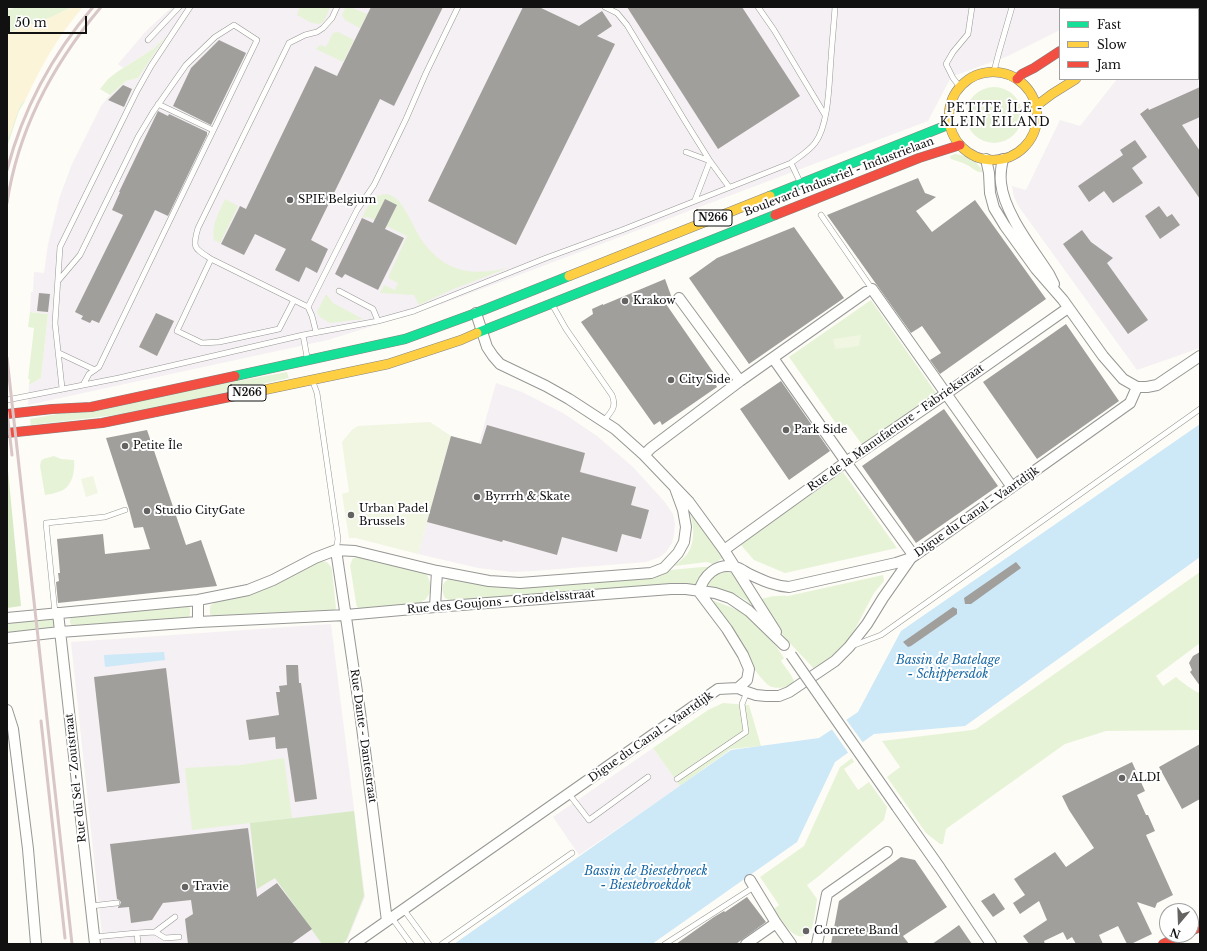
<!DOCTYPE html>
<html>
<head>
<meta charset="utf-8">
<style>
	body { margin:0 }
	#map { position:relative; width:1207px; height:951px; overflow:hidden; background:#fdfcf7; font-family:"Libre Baskerville",serif }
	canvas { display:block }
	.frame { position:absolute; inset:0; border:8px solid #111; pointer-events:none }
	.legend { position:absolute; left:1059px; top:8px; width:140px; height:72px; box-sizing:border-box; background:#fff; border:1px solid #a0a0a0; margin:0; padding:5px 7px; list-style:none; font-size:12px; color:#111 }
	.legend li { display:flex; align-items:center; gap:8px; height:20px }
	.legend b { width:20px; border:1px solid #a0a0a0 }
	.north { position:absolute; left:1159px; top:903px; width:40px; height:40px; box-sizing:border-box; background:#fff; border:1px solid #a0a0a0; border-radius:50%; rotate:199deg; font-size:11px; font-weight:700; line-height:16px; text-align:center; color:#111 }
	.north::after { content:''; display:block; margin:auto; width:14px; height:18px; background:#646362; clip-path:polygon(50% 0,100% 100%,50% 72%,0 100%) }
	.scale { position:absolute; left:8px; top:16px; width:79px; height:18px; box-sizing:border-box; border:2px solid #111; border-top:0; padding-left:5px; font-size:12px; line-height:14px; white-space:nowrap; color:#111; -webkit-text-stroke:3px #fff; paint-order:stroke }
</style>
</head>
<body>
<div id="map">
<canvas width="1207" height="951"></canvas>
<div class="frame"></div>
<ul class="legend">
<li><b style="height:5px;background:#16e098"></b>Fast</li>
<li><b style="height:5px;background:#ffcf43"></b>Slow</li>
<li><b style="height:5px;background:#f24e42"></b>Jam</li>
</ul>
<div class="north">N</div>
<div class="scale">50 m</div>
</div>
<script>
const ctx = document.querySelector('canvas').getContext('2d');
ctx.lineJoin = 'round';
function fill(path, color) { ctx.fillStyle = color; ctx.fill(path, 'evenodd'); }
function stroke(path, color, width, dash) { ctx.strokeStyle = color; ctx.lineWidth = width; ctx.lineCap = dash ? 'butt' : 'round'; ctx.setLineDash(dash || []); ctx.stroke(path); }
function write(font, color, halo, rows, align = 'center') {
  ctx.font = font + ' "Libre Baskerville",serif'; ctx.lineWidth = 4; ctx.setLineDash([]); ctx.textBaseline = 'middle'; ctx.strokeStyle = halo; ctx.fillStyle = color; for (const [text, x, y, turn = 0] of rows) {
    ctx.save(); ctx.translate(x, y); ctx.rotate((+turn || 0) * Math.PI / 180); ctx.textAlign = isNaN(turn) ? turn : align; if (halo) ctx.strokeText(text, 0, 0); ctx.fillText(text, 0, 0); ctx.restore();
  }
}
const industrial = new Path2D(`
	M172,7H1110L1105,9H1060V30L1008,56L951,77L928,121L442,304L328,340L28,405L29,385L41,378L48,314L30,312L31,292H33L34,272L44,273L48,244L60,196L72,164L101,106L110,95L126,81L138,78L164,38L153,49L123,68L118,64L146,31Z
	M1200,43V348L1137,370L1019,207L1014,197L1012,186L1026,190L1060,120L1080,126L1117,79H1198V44Z
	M496,383L522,392L563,413L597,436L633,467L664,501L673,514L675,524L674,535L672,543L666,552L660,557L646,562L534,571L512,572L478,568L418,554L451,436L479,443Z
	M331,624L365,897L347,941L343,944H103L71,642Z
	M653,748L680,786L579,855L553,817Z`);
const green = new Path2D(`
	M18,7H72L52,17L7,33V10Z
	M300,7H330C328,12 326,18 323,22C317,28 303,18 297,15Z
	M350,7L367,14L360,28L345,20L342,15L345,8Z
	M338,32L354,40L343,62L316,49L320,45L326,47L333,33Z
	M166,36L138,78L126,81L110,95L100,89L108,79L117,72L153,49Z
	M966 115a28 28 0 1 1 56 0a28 28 0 1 1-56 0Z
	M23,101H25L19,111L7,147V137L9,136C13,127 16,108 23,101Z
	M955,154C968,156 977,160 983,172C976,173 973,168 967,165C962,162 956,161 951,159L950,156Z
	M387,194C399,197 402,206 408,215C413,224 417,234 423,242C446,273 473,276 508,268L451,290L419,305L414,295L380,293L384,285L395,290L398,283L388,278L407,236L368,217L362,218C368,206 372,194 387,194ZM397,205L388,224L376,219Z
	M225,199L238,206L220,243L214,240C211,225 219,213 225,199Z
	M326,294L333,303L363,319L330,323L320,317L317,312Z
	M871,300L938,396L864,447L847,424L840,429L789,357Z
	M30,312L48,314L41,378L29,385L30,379H28L34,328L28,327Z
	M287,372L289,378L133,413L31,425L30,419Z
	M54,456L61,459L74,460C75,470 73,486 61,491C56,493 51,494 45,495L40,466L41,461L43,459Z
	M843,472L897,548L785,573L754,560L740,544Z
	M688,509L723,558L713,564L707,562L674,566C679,562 685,557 688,553C696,540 694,522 688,509Z
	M360,557L415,568L427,575L430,582L431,591L426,599L417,605L360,609L357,607L356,603L350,565L353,558Z
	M320,561L327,562L331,567L332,570L336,608L333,612L214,617L210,614V606C218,598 231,599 242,596C270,588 294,573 320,561Z
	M702,567H709C702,572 698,576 697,585L674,584L453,602L445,598C441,589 441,581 452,578L482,583L657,576L667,573L670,570Z
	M726,572L733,573L750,597L754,606L752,607L746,600L736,595L707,586C711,577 716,573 726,572Z
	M1200,572V643L1156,676L1163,686L1176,677C1180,681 1195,692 1200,693V730L1106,731L1065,744L946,829L943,844H940L926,833L887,777L900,767L882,741L972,730L976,729Z
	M883,575L884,581L874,593L853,633L837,654L816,671C796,648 771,628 761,599C770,596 779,595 788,596Z
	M714,601C725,605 738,609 748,616C764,627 774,643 784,658L781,661L791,675L796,685C789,687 780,689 772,687C759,683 722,619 713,605Z
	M186,604L190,608V614L188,618L74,628C70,624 69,622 71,617Z
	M53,618L55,620V624L53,627L7,633V623Z
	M723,703L749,705L761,746L731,749L680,786L653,748L708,710Z
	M284,758L292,818L192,830L185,768L241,765Z
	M852,758L854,762L844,769L858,790L869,782L887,807L884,820L819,876L807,885L817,899C816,906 814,925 811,930C798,950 780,918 774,909L779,905L760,877L804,846L840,767Z`);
const forest = new Path2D(`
	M7,460L21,606L7,608Z
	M354,811L364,896L346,941L341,944H322L275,878L257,889L250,823Z`);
const sand = new Path2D(`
	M72,7H83C58,36 41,66 25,101L21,103L9,136L7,137V33L52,17Z`);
const pitch = new Path2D(`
	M861,335L859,346L835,349L833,339Z
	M430,422L451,436L418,554L356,538H349L342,494L349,492L342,442L352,430L358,426Z
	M93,476L98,493L86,497L81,479Z`);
const water = new Path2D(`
	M1200,424V557L965,726L874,734L835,762L797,842L652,944H454L731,750L819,738L858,712L901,631Z
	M164,652L165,660L105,667L104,655Z`);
const pier = new Path2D(`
	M845,718L864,744L849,754L831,728Z`);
const building = new Path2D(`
	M371,7H443L394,106L380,99L311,240L328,249L317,273L306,267L299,282L275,270L286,249L255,234L244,255L221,244L240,206L246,209L315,66L337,76Z
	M523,7H539L579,26L602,11L612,26L597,36L615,44L516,245L428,201Z
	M627,7H742L800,96L718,149Z
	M219,40L246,53L211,125L173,106L191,68Z
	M123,85L132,89L124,107L108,100Z
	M1200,87V117L1182,125L1200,151V199L1140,114L1148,108L1149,110Z
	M158,111L168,116L169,114L207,132V135L168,216L155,210L99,323L92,320L90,323L81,319L83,316L75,312L123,215L112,210L120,192H119Z
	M1135,140L1147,157L1132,168L1143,183L1113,203L1104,191L1089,202L1078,186L1123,155L1120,150Z
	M918,178L925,193L936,197L916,211L932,232L975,200L1046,299L940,374L930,360L941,353L922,326L911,333L827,215Z
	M385,199L397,205L385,229L404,238L378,290L345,274L342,278L335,274L362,218L373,223Z
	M1159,206L1167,217L1172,214L1180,225L1160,239L1145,216Z
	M794,227L844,298L749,364L689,278L717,258Z
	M1082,230L1091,242L1113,258L1107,263L1148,320L1128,334L1063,244Z
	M665,279L673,301L666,304L720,382L716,385L717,387L662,425L660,421L654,425L581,322L593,314L592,309L603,304V305Z
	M39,293L50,294L48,312L37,311Z
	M156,313L174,321L157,356L139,347Z
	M1066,324L1119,401L1037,459L983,382Z
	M781,381L830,451L789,480L740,409Z
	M944,409L998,486L916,543L862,466Z
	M487,425L585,453L580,472L636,487L631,505L649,510L641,539L622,534L617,552L562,537L557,555L503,540L502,542L427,522L451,436L481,444Z
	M147,430L186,545L201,540L217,586L58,603L56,582L59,581L58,573H60L57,539L103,534L105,554L150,549L143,527L134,528L129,509L106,438Z
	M1016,562L1021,568L971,604H965L964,598Z
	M953,607L957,609V614L911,646L908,647L903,642Z
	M1200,652V686L1190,672L1192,670L1189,663L1193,656Z
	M286,665H298L299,683H301L317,799L295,802L287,748L276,749L275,737L249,740L246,720L279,715L276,692H280L279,686L287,685Z
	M166,668L180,783L107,792L94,677Z
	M1200,744V799L1182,809L1159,767Z
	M1132,762L1145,791L1137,795L1146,815H1148L1155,831L1146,835L1173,895L1157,903L1155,908L1137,902L1152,934L1131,944H1127L1118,926L1099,935L1103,944H1076L1072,937L1067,940L1063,932L1044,941L1045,944H1029L1023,936L1047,920L1039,901L1020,914L1013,903L1025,895L1014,879L1055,852L1066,867L1094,848L1069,810L1062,796Z
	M248,828L257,897L277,883L312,929L291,944H188L185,919L193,914L191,900L163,903L152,920L131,923L129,907L118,908V907L120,905L121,902L119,900L117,899L110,844Z
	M901,857L915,860L947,907L903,936L909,944H831L839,901Z
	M994,893L1005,909L993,917L981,901Z
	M747,897L766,922L736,944H676L714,917L724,911L725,912Z
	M959,925L972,944H932L948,933Z`);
const lane = new Path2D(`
	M605,7L617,13L627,25L685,121L710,161L686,152
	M758,7L774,30L825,115
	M1106,7L1107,9
	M148,40L179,7
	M994,71L999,52L1012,7
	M960,87L953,78L946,64L953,52L968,34L972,7
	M158,104L213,130
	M800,182L791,163C799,157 809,151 815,143C829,125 829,82 831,59C832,42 834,24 835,7
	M695,200L710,161L729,187
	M821,215L872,289L871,290
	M211,259L177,331L202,343L219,342L279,329L294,300
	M58,281L80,255L138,137L153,112L186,65L215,37L234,25L257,40L99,367L89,374L83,385
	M339,291L373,309L378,321
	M553,306L566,329L612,395C617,408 611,411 604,421
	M308,307L357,210L374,185L406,119L426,73L458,7
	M316,332L312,316L308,307L211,259C194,248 192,248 198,228L289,43L305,35L317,32L323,28L332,18L337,7
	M59,353L95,370
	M307,357L303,335L378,321L414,311L546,258L622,230L791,163
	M313,382L317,393L338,539L336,550
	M62,388L55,323L60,247L137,91L151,66L190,7
	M7,400L119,378L303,335
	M55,613L46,523L105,517L125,510
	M852,646L881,635L1200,409
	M677,779L746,732L742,704L747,692
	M569,794L589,820L648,777
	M91,906L117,903
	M404,910L429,944
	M392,918L411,944
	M155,932L165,938L179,937
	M137,933L155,932L175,917
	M94,937L137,933L138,944
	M442,944L572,853
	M665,944L754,887`);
const street = new Path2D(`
	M986,159L989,173L990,193L994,208L1005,226L1036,269L1063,300L1103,356L1123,379L1137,387H1147L1157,385L1200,356
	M1003,159C1001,167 1000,175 1001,183C1004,213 1033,249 1049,274L1054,284
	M872,289L1012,487
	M679,298L740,381
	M476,313L487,347L493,356L500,364L546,386L569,399L615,429L644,455L689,502L724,550L776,632
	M773,358L846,462L914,556
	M644,455L651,448L740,381L866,292
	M336,550L360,712L387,921
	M724,550L846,462L947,393L1068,308
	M699,592C703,576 717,562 735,567C740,568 745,572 749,574C762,580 774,586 789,587L896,563L911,558
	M699,592L727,629L743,655L749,669L747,680L738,688
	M435,607L437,571
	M58,613L95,944
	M7,618L198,600L248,590L273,580L315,558L336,550L355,551L437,571L489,581L520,583L651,573L664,568L678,553L684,542L686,527L683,510L675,488
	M198,622V600
	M7,638L60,632L198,622L346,615L435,607L671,589H686L715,593L730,598L749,611L784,645
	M7,710L13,729L28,849L36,944
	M897,807L940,868L991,944
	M750,880L776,923L791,944
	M354,944L718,689L738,688L747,692L756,695L766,696H779L789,692L835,661L849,647L867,624L883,598L911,558L1012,487L1130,403L1137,387
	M746,944L776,923
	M817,944L827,894L887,852`);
const fast = new Path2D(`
	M1198,27L1200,26
	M770,196L950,124
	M477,333L775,215
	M235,376L405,339L476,313L569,276`);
const slow = new Path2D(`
	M949 116a44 44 0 1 1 88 0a44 44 0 1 1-88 0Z
	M1036,106L1052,94L1076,79
	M569,276L770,196
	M259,391L388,364L461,340L477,333`);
const jam = new Path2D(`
	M1155,9L1161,7
	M1017,79L1022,74L1034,68L1060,51
	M775,215L919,158L960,145
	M7,414L52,409L91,407L235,376
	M7,433L102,423L259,391
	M1191,931L1200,927
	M1163,944L1182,935`);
const rail = new Path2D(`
	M7,170C23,109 52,55 93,7
	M7,203C18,130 54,63 101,7
	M7,358L72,944
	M7,412L12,455
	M41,721L65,938`);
const streetBridge = new Path2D(`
	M791,655L897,807`);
const markers = [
	[290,200,4,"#646362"],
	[625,301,4,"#646362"],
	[671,380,4,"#646362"],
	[786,430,4,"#646362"],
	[125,446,4,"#646362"],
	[477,497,4,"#646362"],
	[147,511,4,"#646362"],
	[351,515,4,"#646362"],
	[1122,778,4,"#646362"],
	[185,887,4,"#646362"],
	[806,931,4,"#646362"]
];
const shields = [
	[713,218,38],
	[247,393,38]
];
const shieldNames = [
	["N266",713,218],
	["N266",247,393]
];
const streetNames = [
	["Boulevard Industriel - Industrielaan",839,177,-21],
	["Rue de la Manufacture - Fabriekstraat",896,428,-35],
	["Digue du Canal - Vaartdijk",977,512,-35],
	["Rue des Goujons - Grondelsstraat",501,602,-5],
	["Rue Dante - Dantestraat",363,736,82],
	["Digue du Canal - Vaartdijk",651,737,-35],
	["Rue du Sel - Zoutstraat",76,778,-96]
];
const poiNames = [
	["SPIE Belgium",298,200],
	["Krakow",633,301],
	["City Side",679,380],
	["Park Side",794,430],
	["Petite Île",133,446],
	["Byrrrh & Skate",485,497],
	["Urban Padel",359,509],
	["Brussels",359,522],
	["Studio CityGate",155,511],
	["ALDI",1130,778],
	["Travie",193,887],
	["Concrete Band",814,931]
];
const neighbourhoodNames = [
	["PETITE ÎLE -",995,109],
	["KLEIN EILAND",995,123]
];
const waterNames = [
	["Bassin de Batelage",948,661],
	["- Schippersdok",948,675],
	["Bassin de Biestebroeck",646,872],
	["- Biestebroekdok",646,886]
];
fill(industrial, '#f5f0f3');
fill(green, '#e7f3d7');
fill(forest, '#d8eac5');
fill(sand, '#fcf4d9');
fill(pitch, '#f0f6e1');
fill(water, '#cde8f7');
fill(pier, '#fdfcf7');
fill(building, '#a19f9c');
stroke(lane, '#979795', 6);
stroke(street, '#979795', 12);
stroke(fast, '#858482', 10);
stroke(slow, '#858482', 10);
stroke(jam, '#858482', 10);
stroke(lane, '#fffffe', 5);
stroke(street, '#fffffe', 10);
stroke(fast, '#16e098', 9);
stroke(slow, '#ffcf43', 9);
stroke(jam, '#f24e42', 9);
stroke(rail, '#d9c6c7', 3);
stroke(streetBridge, '#979795', 12, []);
stroke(streetBridge, '#fffffe', 10);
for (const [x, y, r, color] of markers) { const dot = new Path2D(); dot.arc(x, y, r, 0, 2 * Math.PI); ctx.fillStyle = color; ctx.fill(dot); stroke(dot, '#fff', 1.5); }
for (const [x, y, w] of shields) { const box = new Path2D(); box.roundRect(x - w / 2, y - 8, w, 16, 3); ctx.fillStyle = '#fff'; ctx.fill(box); stroke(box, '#111', 1); }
write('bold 10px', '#111', null, shieldNames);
write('11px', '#111', '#fff', streetNames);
write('11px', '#111', '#fff', poiNames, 'left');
ctx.letterSpacing = '1px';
write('12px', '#111', '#fff', neighbourhoodNames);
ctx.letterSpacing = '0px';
write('italic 12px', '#1768a6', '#fff', waterNames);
</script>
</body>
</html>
